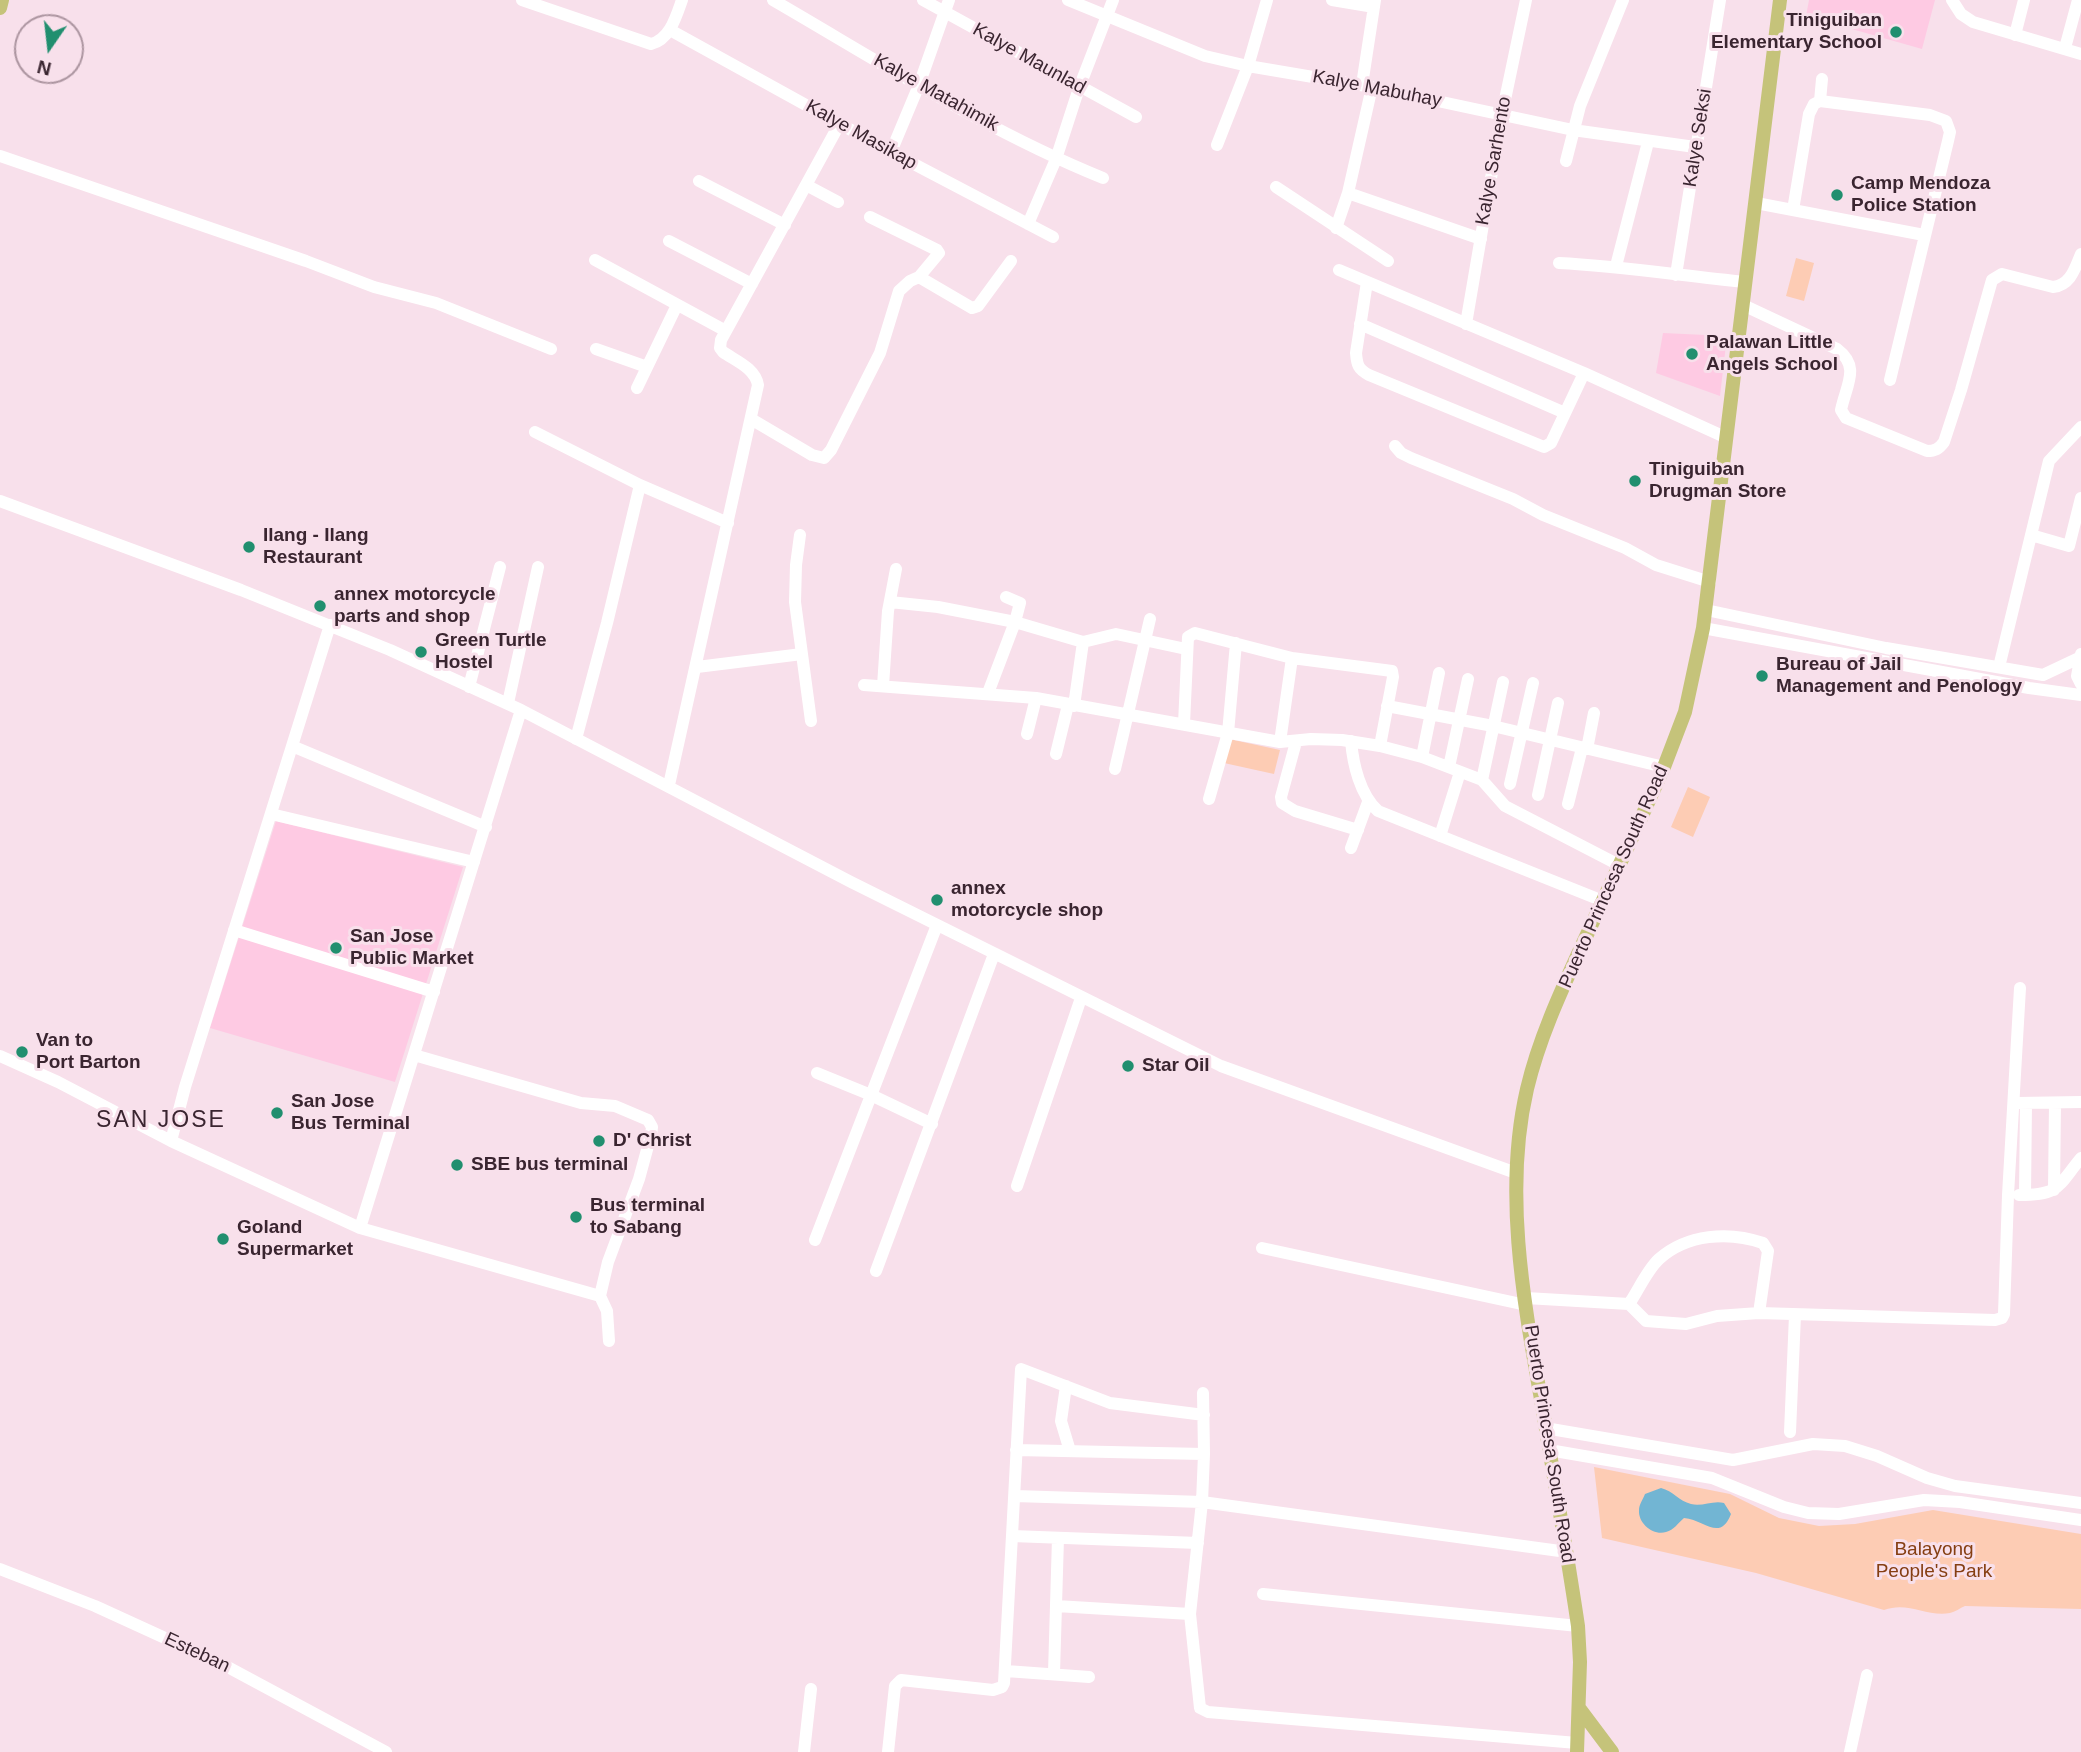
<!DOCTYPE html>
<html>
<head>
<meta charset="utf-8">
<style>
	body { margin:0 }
	#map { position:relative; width:2081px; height:1752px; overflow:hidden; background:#f8e0eb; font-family:Arial,sans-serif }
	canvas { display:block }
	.north { position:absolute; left:14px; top:14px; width:70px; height:70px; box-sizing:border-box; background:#f8e0eb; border:2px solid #ac95a0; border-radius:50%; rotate:194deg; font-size:19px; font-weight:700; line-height:28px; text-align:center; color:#3a2530 }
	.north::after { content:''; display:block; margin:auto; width:24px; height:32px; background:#218f6f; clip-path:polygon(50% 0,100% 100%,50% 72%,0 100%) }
</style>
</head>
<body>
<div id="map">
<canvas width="2081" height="1752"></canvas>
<div class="north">N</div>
</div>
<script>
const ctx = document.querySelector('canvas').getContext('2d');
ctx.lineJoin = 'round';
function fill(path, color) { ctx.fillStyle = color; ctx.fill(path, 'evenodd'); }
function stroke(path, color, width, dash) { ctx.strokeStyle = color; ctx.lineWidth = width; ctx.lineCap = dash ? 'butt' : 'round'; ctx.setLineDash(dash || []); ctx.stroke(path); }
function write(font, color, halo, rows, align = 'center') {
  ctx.font = font + ' Arial,sans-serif'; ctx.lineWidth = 6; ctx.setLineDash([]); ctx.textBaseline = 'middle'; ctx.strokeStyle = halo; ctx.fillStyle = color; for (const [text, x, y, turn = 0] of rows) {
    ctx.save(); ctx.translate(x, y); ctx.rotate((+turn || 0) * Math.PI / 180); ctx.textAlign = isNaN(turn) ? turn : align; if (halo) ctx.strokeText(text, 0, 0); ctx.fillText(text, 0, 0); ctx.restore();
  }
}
const built = new Path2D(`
	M1809,0H1935L1922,49L1806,16Z
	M1663,333L1727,336L1720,396L1656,373Z
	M276,821L463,867L395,1082L210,1028Z`);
const green = new Path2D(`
	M1796,258L1814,263L1804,301L1786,296Z
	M1229,739L1280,750L1274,774L1224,763Z
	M1688,787L1710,797L1693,837L1671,827Z
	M1594,1467L1730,1494L1779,1518L1819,1526L1855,1524L1933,1510L2081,1534V1609L1965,1606C1960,1608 1955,1612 1950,1613C1926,1617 1908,1601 1884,1610L1756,1573L1602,1538Z`);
const water = new Path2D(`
	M1661,1488C1673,1491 1679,1501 1691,1504C1702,1507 1713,1500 1724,1503L1731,1514C1720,1542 1705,1520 1684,1518C1678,1523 1674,1530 1666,1532C1654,1536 1638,1524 1639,1510C1639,1505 1643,1499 1645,1494Z`);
const minor = new Path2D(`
	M522,0L651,44C670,39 676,17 682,0
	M773,0C880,62 987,131 1103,178
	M923,0L1136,117
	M1068,0L1205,56L1248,66L1372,87L1573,130L1695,147
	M1332,0L1374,7
	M1952,0L1961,14L1973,22L2081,54
	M670,30L891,152L1053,237
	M2015,35L2024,0
	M2065,48L2078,0
	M1362,85L1375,0
	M1820,101L1930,115L1946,121L1950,132L1948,141L1890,380
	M1217,145L1248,66L1267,0
	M891,152L919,85L949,0
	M0,156L306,261L374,287L436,303L551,349
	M1566,161L1580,106L1623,0
	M699,181L785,225
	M806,185L838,202
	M1276,187L1388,261
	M1348,193L1481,239
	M1756,203L1924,235
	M1793,210L1809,114L1814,104L1820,101L1822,79
	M1028,224L1056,159L1079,88L1113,0
	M1336,228L1348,193L1372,87
	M669,241L752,284
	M595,260L726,331
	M1559,263C1621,266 1683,276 1746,282
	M1616,266L1648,142
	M1339,270L1584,373L1727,438
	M1676,275L1720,0
	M919,277L972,308L978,306L1011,261
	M1367,282L1356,353C1357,365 1358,369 1369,375L1544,447L1551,443L1584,373
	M1743,305L1837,349C1861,367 1846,385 1841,410L1846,418L1927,451C1935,451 1939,449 1944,442L1961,390L1992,280L2002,274L2053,287C2071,285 2075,268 2081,254
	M1360,324L1565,413
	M1466,324L1502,114L1526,0
	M596,349L647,367
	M637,388L677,305
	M751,419L812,455L824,458L831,450L880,353L899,291L910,281L919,277L939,253L937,250L870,217
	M535,432L640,485L728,523
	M1395,446L1401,453L1411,458L1513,499L1543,515L1625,548L1656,565L1710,582
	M0,501L241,590L390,650L521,710L851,882L1221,1066L1516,1173
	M800,535L796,565L795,602L811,721
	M2031,535L2069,546L2081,498
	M890,602L938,607L1015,622L1083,642L1116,634L1186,649
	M1706,610L1886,648L2043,675L2079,658
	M1703,628L2029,688L2081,695
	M2081,654L2077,676L2081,684
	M697,667L802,654
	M1999,667L2049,461L2081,427
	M864,685L1036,698L1280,742L1311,739L1342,740L1380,746L1422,757L1482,780L1505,806L1619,865
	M883,686L888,611L896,569
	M469,687L500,567
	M988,693L1015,622L1020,603L1006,597
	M508,703L538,567
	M1074,706L1083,642
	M1387,706L1493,726L1664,767
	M1184,724L1188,637L1195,633L1292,658L1392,671L1393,677L1380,746
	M1027,734L1036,698
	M576,739L607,623L640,485
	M1351,741C1353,764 1360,795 1378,811L1603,901
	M1280,742L1292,658
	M1296,742L1281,797L1282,803L1295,811L1358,830
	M292,746L486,827
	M1587,749L1594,713
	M1056,754L1068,705
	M1422,757L1439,673
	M1449,767L1468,679
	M1115,769L1150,619
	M1482,780L1503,682
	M1510,784L1533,683
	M669,785L758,385C755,368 736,361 723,352L720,348L721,340L840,123
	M1538,795L1558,703
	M1209,799L1228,733L1236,643
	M1568,804L1582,748
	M271,814L474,862
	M1440,836L1460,772
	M1351,848L1368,802
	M234,930L434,992
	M0,1056L58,1082L171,1141L360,1228L600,1296L608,1262L639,1179L651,1135L652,1127L648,1120L615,1106L581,1103L414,1055
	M817,1073L871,1095L932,1124
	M2018,1103L2081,1102
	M171,1141L185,1087L330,625
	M1017,1186L1081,998
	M2054,1190L2055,1103
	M2019,1195C2060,1195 2057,1187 2081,1158
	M2025,1195L2026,1103
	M360,1228L521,710
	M815,1240L937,925
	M1262,1248L1526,1305
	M876,1271L994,954
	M600,1296L607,1311L609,1341
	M1526,1298L1629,1304C1638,1291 1647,1270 1659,1259C1687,1234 1729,1231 1763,1243L1768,1251L1759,1313
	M1629,1304L1646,1321L1686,1324L1717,1316L1759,1313L1995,1320L2002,1318L2004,1314L2008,1195L2020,988
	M1066,1386L1061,1421L1070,1451
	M1203,1393L1204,1454L1202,1502L1190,1614L1200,1708L1208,1712L1577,1743
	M1545,1428L1733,1460L1813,1444L1845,1446L1877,1456L1927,1478L1955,1486L2081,1503
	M1790,1432L1795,1315
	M1016,1450L1204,1454
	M1549,1450L1712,1478L1784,1507L1808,1513L1839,1514L1924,1500L1960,1502L2081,1520
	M1015,1496L1202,1502L1567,1552
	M1012,1536L1198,1543
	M0,1569L95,1606L224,1665L386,1752
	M1263,1594L1578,1626
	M1056,1606L1190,1614
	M1006,1671L1089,1677
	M1054,1673L1058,1538
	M804,1752L811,1689
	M888,1752L895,1686L901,1680L993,1690L1002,1687L1004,1683L1021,1369L1110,1403L1204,1415
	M1850,1752L1867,1675`);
const major = new Path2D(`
	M0,8L2,0
	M1579,1708L1612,1752
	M1577,1752L1580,1662L1578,1626C1567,1552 1554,1479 1542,1405C1524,1303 1503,1192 1527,1089C1539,1038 1562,989 1584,941C1611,883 1638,826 1664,767L1685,712L1703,628L1780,0`);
const markers = [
	[1896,32,7,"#218f6f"],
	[1837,195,7,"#218f6f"],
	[1692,354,7,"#218f6f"],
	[1635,481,7,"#218f6f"],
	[249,547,7,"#218f6f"],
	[320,606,7,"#218f6f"],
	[421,652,7,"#218f6f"],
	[1762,676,7,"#218f6f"],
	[937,900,7,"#218f6f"],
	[336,948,7,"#218f6f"],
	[22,1052,7,"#218f6f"],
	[1128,1066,7,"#218f6f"],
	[277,1113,7,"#218f6f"],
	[599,1141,7,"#218f6f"],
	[457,1165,7,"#218f6f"],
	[576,1217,7,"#218f6f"],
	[223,1239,7,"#218f6f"]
];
const poiNames = [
	["Tiniguiban",1882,21,"right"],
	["Elementary School",1882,43,"right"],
	["Camp Mendoza",1851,184],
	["Police Station",1851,206],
	["Palawan Little",1706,343],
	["Angels School",1706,365],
	["Tiniguiban",1649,470],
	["Drugman Store",1649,492],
	["Ilang - Ilang",263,536],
	["Restaurant",263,558],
	["annex motorcycle",334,595],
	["parts and shop",334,617],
	["Green Turtle",435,641],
	["Hostel",435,663],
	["Bureau of Jail",1776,665],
	["Management and Penology",1776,687],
	["annex",951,889],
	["motorcycle shop",951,911],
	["San Jose",350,937],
	["Public Market",350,959],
	["Van to",36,1041],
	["Port Barton",36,1063],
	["Star Oil",1142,1066],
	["San Jose",291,1102],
	["Bus Terminal",291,1124],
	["D' Christ",613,1141],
	["SBE bus terminal",471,1165],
	["Bus terminal",590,1206],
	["to Sabang",590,1228],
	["Goland",237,1228],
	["Supermarket",237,1250]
];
const streetNames = [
	["Kalye Maunlad",1029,59,29],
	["Kalye Mabuhay",1377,89,11],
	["Kalye Matahimik",936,93,29],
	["Kalye Masikap",861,135,29],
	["Kalye Seksi",1698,138,-81],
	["Kalye Sarhento",1494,161,-80],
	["Puerto Princesa South Road",1614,877,-66],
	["Puerto Princesa South Road",1549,1444,81],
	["Esteban",197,1653,25]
];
const parkNames = [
	["Balayong",1934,1550],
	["People's Park",1934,1572]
];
const quarterNames = [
	["SAN JOSE",161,1121]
];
fill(built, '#fecae3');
fill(green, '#fdccb4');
fill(water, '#72b5d3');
stroke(minor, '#fff', 12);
stroke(major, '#c5c37a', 14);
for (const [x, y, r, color] of markers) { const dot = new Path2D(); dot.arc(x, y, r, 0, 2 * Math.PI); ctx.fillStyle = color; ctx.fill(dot); stroke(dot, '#f8e0eb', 2.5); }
write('bold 19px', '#3a2530', '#f8e0eb', poiNames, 'left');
write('19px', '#3a2530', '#f8e0eb', streetNames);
write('19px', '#853e12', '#f8e0eb', parkNames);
ctx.letterSpacing = '2px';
write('23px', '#3a2530', '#f8e0eb', quarterNames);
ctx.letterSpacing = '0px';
</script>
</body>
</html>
